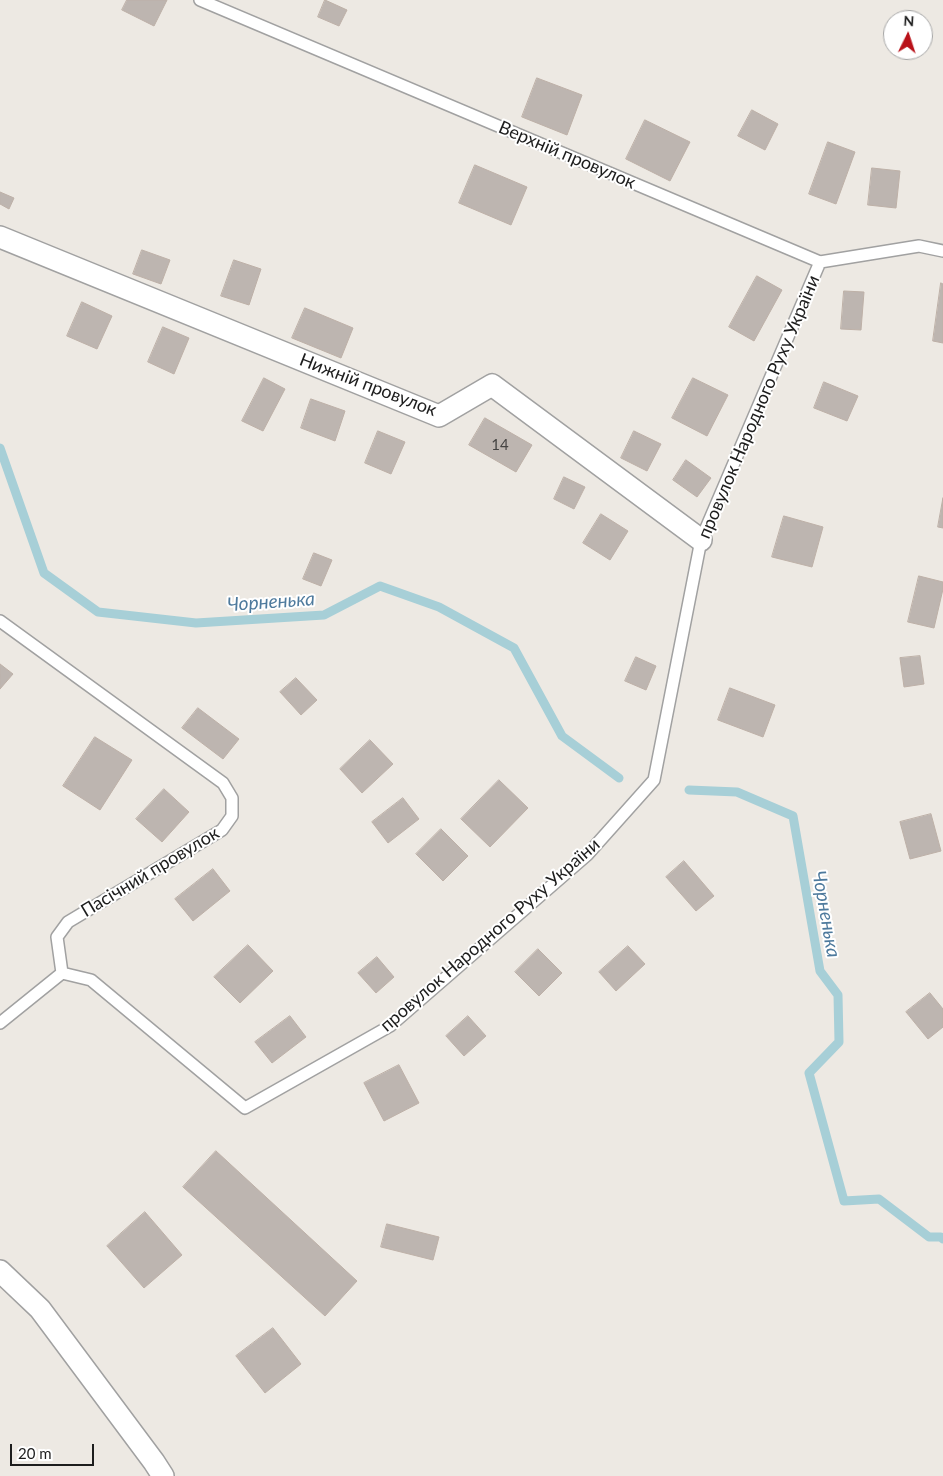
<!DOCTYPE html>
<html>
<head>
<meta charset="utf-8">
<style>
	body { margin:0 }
	#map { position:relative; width:943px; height:1476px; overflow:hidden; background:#ede9e3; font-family:Lato,sans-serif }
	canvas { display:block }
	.north { position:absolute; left:883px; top:10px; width:50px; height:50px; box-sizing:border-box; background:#fff; border:1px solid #a5a5a5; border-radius:50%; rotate:4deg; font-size:14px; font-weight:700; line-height:20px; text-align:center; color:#1d1d1d }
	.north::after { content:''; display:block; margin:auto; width:18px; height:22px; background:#b91119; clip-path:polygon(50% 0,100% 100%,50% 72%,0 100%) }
	.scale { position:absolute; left:10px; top:1444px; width:84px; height:22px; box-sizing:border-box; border:2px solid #1d1d1d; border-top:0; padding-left:6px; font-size:15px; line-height:18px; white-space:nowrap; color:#1d1d1d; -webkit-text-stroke:4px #fff; paint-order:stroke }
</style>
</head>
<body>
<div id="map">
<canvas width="943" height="1476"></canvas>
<div class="north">N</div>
<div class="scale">20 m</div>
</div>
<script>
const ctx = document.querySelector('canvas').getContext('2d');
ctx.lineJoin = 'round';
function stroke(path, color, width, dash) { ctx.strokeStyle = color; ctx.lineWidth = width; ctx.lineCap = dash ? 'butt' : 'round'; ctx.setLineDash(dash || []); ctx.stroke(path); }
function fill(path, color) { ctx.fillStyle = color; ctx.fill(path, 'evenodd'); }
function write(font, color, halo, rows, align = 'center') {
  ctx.font = font + ' Lato,sans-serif'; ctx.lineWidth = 4; ctx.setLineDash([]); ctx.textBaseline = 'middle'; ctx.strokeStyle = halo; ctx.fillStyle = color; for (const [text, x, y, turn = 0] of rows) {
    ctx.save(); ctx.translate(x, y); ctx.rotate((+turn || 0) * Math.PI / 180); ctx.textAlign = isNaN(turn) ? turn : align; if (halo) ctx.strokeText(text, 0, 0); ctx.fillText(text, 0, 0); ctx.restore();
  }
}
const stream = new Path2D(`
	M0,448L44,573L98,612L196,623L324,615L380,586L439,607L514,648L562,736L619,778
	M689,790L737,792L793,816L820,971L838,995L839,1042L809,1073L844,1201L879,1199L929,1237H941L943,1239`);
const building = new Path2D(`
	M127,0H167L154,26L122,10Z
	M325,0L347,10L339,26L318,17Z
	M537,78L582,95L567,135L522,117Z
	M752,110L778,124L765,150L738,136Z
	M645,120L690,142L670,181L626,159Z
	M828,142L855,152L836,204L809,194Z
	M475,165L527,187L511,225L459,203Z
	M872,168L900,171L896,208L868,205Z
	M0,192L14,198L9,209L0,204Z
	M142,250L170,260L161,284L133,274Z
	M234,260L261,269L249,305L221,296Z
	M757,276L782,290L754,341L729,327Z
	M941,283L943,284V343L933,341Z
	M844,291L864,292L861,330L841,329Z
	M82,302L112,316L97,349L67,336Z
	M305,308L353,328L341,358L292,338Z
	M163,327L189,338L174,374L148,362Z
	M264,378L285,389L263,431L242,421Z
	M693,378L728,395L707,436L672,418Z
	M824,382L858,396L847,421L814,408Z
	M311,399L345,411L335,441L301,428Z
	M485,418L532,445L516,472L469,445Z
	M378,431L405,442L391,474L365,463Z
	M634,431L661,444L647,471L621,458Z
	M686,460L711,478L697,497L673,480Z
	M564,477L585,487L574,509L554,499Z
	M943,498V528L938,527Z
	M601,514L628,531L610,560L583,543Z
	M784,516L823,527L812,567L772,557Z
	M314,553L332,560L321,586L303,579Z
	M919,576L943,582V589L934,628L908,622Z
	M920,656L924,684L904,687L900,658Z
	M636,657L656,666L646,690L625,681Z
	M0,664L13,674L0,689Z
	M296,678L317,700L301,715L280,692Z
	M730,688L775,705L763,737L718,720Z
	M198,708L239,739L223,759L182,728Z
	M95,737L132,760L100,810L63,786Z
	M370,740L393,764L362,793L340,769Z
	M499,780L528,808L490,847L461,819Z
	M164,789L189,812L162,842L136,819Z
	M403,798L419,819L388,843L372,822Z
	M931,814L941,851L910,859L900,822Z
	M441,829L468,856L443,881L416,854Z
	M684,861L714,896L696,911L666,877Z
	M213,869L230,891L193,921L175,899Z
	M248,945L273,971L240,1003L214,977Z
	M628,946L645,964L616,991L599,972Z
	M538,949L562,973L539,996L515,972Z
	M377,957L394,977L376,993L358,973Z
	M930,993L943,1009V1027L928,1039L906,1012Z
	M290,1016L306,1037L272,1063L255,1042Z
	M468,1016L486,1036L464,1056L446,1036Z
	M399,1065L419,1103L384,1121L364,1083Z
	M216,1151L357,1281L325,1316L183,1187Z
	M145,1212L182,1255L144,1288L107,1246Z
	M387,1224L439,1237L433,1260L381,1247Z
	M273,1328L301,1364L265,1393L236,1356Z`);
const service = new Path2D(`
	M200,0L820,262L919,246L943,251
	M0,621L223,783L232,798V816L222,830L68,922L57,937L62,973
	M62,973L91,980L245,1108L390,1026L587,855L654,780L701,540L820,262
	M0,1023L62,973`);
const minor = new Path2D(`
	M0,237L439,416L492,385L701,540
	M0,1271L40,1309L154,1462L163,1476`);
const numberNames = [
	["14",500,445]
];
const streetNames = [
	["Верхній провулок",567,155,23],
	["Нижній провулок",368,385,21],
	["провулок Народного Руху України",759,407,-67],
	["Пасічний провулок",150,872,-31],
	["провулок Народного Руху України",490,935,-41]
];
const waterNames = [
	["Чорненька",271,602,-4],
	["Чорненька",826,914,80]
];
stroke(stream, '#a7cfd7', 9);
fill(building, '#bdb5b0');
stroke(building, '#bdb0a7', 1);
stroke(service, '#a1a1a1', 14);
stroke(minor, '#a1a1a1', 24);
stroke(service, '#fff', 11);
stroke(minor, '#fff', 21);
write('15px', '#454342', null, numberNames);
write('18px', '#1d1d1d', '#fff', streetNames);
write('italic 19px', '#4e7a9d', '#fff', waterNames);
</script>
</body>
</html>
